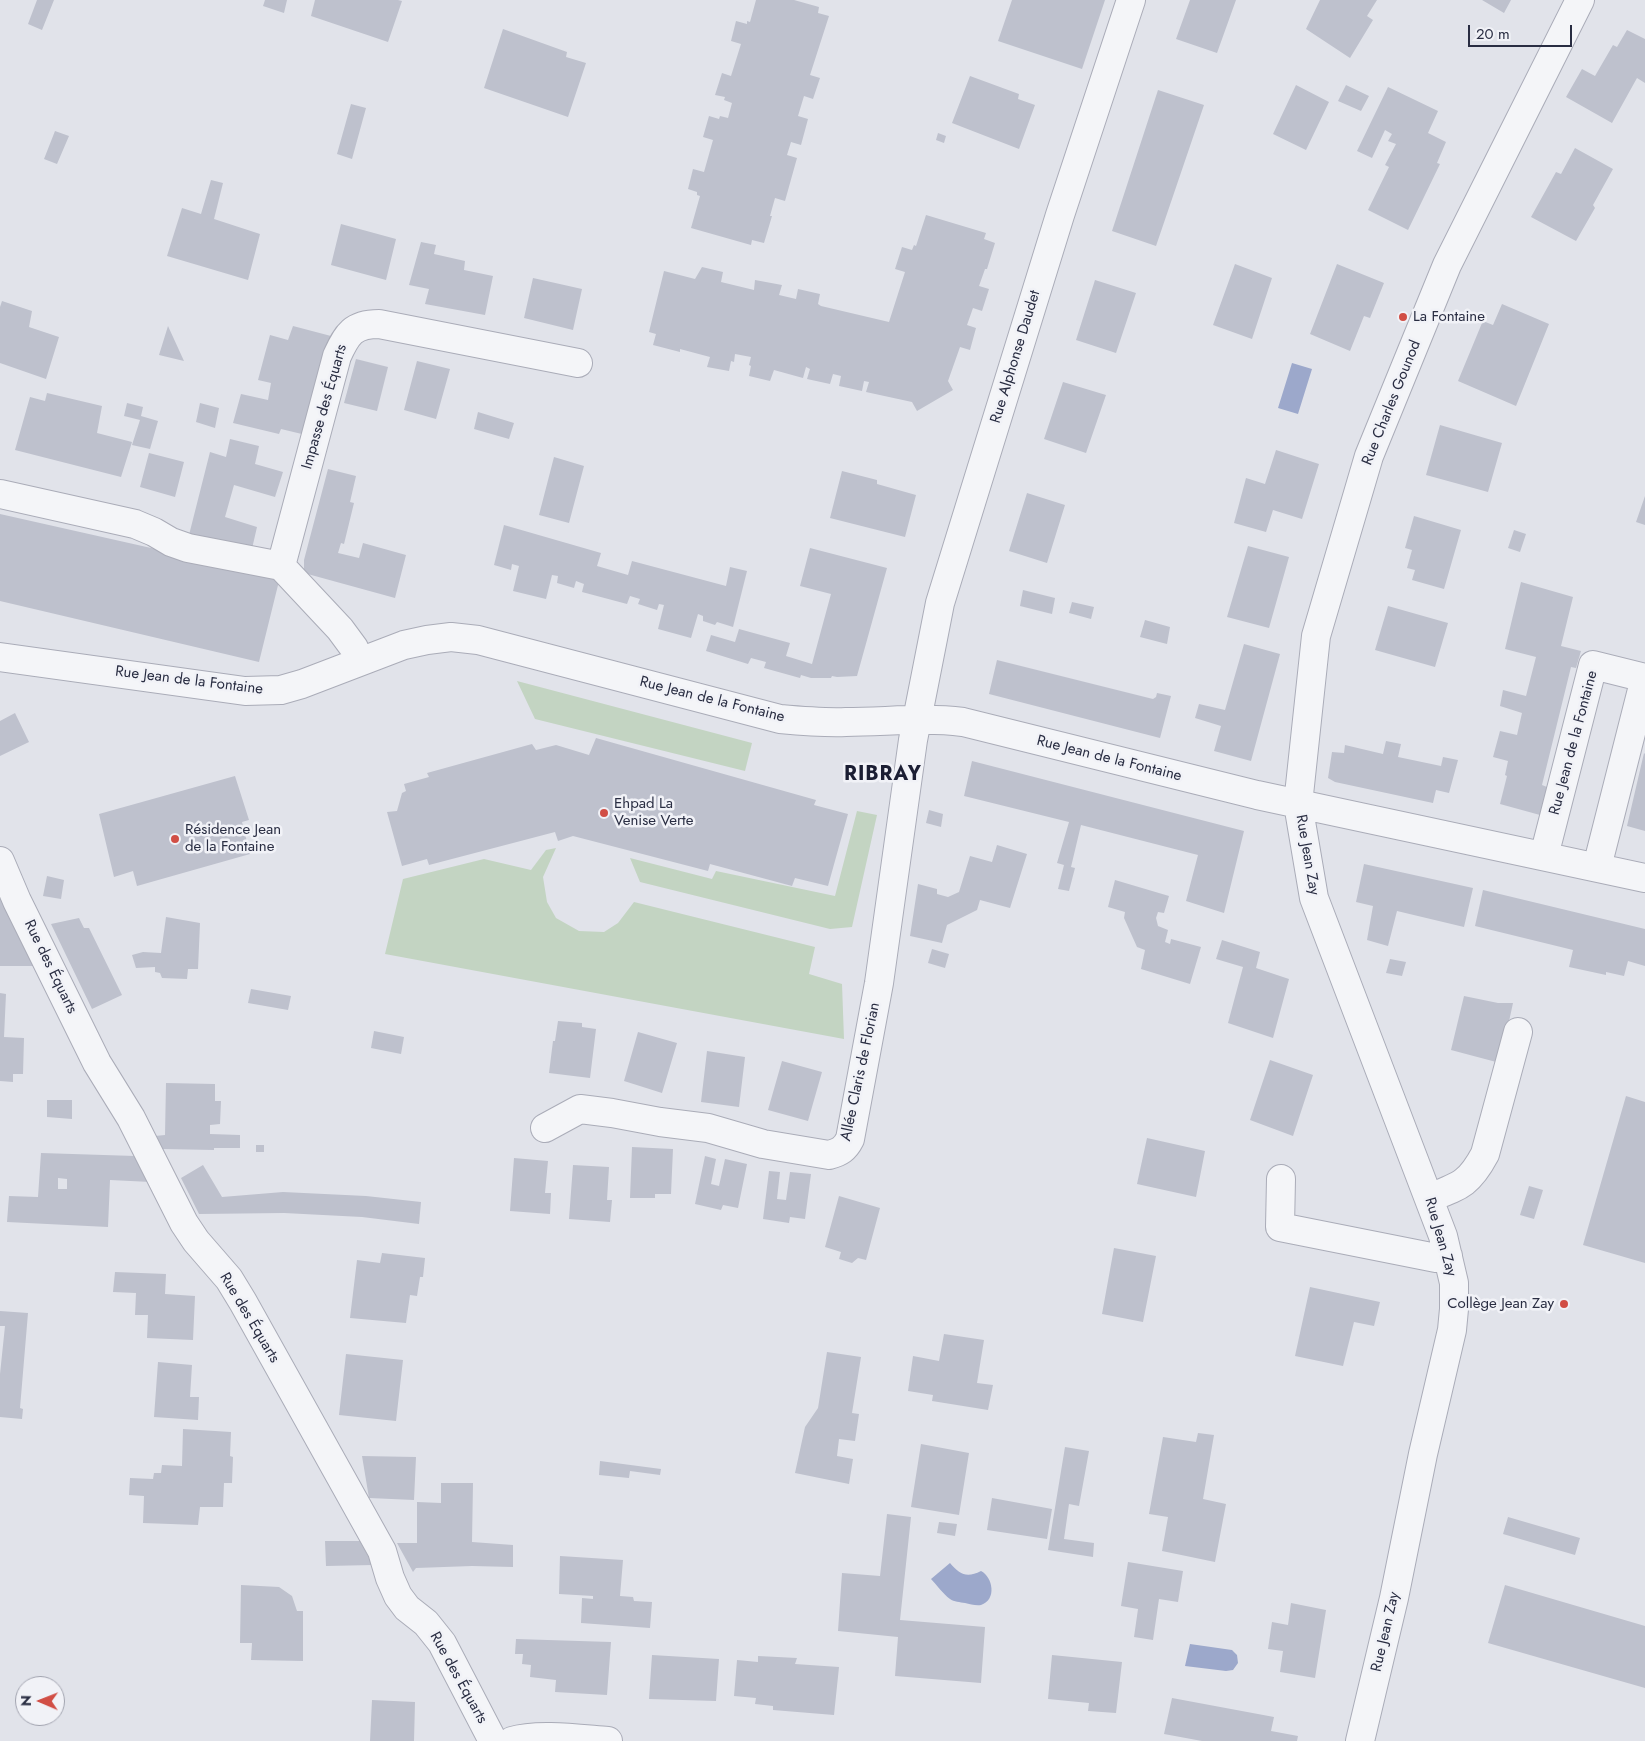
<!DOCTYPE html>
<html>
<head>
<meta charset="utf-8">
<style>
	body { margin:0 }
	#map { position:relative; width:1645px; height:1741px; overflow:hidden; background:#e1e3ea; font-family:Jost,sans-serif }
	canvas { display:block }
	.north { position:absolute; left:15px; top:1676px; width:50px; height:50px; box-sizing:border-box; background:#f1f2f7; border:1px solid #a1a3af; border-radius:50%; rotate:271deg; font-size:14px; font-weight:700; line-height:20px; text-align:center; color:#292d42 }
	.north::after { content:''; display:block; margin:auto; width:18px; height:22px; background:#d14e45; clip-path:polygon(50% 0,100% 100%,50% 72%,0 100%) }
	.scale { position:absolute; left:1468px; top:25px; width:104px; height:22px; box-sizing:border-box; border:2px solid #292d42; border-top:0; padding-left:6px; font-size:15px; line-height:18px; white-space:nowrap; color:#292d42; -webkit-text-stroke:4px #f1f2f7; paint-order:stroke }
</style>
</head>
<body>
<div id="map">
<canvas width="1645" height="1741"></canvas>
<div class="north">N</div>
<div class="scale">20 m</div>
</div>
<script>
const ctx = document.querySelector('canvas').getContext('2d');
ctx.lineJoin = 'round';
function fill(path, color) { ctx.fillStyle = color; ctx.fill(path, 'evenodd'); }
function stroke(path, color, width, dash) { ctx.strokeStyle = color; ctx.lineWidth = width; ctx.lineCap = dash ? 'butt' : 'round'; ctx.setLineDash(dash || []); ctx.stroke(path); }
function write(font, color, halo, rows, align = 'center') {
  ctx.font = font + ' Jost,sans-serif'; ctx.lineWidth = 5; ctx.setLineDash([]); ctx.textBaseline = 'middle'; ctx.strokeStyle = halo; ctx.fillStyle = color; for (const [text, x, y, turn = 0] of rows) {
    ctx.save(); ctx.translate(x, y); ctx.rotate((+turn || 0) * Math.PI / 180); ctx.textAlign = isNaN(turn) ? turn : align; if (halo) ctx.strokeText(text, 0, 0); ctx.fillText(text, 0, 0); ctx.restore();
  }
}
const green = new Path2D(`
	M517,681L752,743L745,771L535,719Z
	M857,811L877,815L852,927L830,929L640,882L630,858L712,879L716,871L835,896Z
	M556,848L543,877L547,902L556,918L579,931L604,932L618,923L634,902L815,947L809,974L842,984L844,1039L385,954L403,879L484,859L531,870L546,850Z`);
const water = new Path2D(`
	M1292,363L1312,369L1298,414L1278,408Z
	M950,1563C960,1575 967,1578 981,1571C993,1577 997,1600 981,1605C976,1606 970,1604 965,1603C960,1602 954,1602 950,1599C943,1594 937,1585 931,1579Z
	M1190,1644L1232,1650L1237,1655L1238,1663L1233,1670L1226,1671L1185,1666Z`);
const building = new Path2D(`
	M37,0H54L42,30L28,24Z
	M265,0H287L284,13L263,6Z
	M315,0H398L402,1L388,42L311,16Z
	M756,0H794L819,7L818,13L829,16L810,75L820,78L813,99L804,96L798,116L808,119L801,145L791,142L787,155L797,158L785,201L775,198L770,216H772L764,243L752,240L751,245L691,228L700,196L697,195V192L688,189L693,169L704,172L713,140L703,137L709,116L719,119L720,116L728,118L732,103L724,100L725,97L715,95L722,73L731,76L741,44L731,41L736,21L747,24V21L750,22Z
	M1012,0H1105L1082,69L998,41Z
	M1190,0H1236L1217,53L1176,39Z
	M1320,0H1377L1367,16L1373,20L1350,58L1306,29Z
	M1482,0H1511L1504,13Z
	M503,29L567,52L566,57L586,63L568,117L484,88Z
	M1627,30L1645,39V83L1637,78L1612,123L1566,97L1582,69L1595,76L1613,45L1617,47Z
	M970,76L1019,94L1018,99L1035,105L1019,149L952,123Z
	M1296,85L1329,102L1306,150L1273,134Z
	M1346,85L1369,96L1361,111L1338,101Z
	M1388,87L1438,111L1428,133L1446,142L1437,163L1440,164L1408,230L1368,210L1389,167L1385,165L1396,144L1388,141L1392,134L1385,130L1372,158L1357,151Z
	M1158,90L1204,105L1156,246L1112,231Z
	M351,104L366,108L352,159L337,154Z
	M55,131L69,136L57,164L44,159Z
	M938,133L946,136L944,143L936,140Z
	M1575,148L1613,169L1593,205L1595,208L1576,241L1531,217L1556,172L1561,174Z
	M211,180L223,183L214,219L260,234L248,280L167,256L182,208L201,214Z
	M926,215L986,233L984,239L995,243L987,269H985L979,286L989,289L982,311L973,308L967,325L976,328L970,350L960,347L948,381L953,390L917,411L912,402L866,392L869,382L864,381L862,391L839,386L841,376L833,374L830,384L807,379L810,369L806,367L803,378L774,370L770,381L749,376L751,366L749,365L751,357L735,354L734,362L731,361L729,371L707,367L710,357L680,349V352L653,345L656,334L649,332L664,271L695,279L702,267L723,272L721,282L754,290L755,280L782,285L779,295L796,299L798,289L820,294L818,304L821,306L889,322L905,272L895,269L902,247L912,250L914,245L916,246Z
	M341,224L396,239L386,280L331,265Z
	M421,242L436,245L434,254L465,261L464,270L493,276L485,315L425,304L429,289L409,285Z
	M1235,264L1272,278L1252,339L1213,325Z
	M1337,264L1384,283L1370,318L1364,316L1350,351L1310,334Z
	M533,278L582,289L573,330L524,318Z
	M1095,280L1136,293L1116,353L1076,340Z
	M2,301L32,311L29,327L59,337L46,379L0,363V307Z
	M1502,304L1549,324L1516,406L1458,381L1482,323L1483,321L1493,325Z
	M168,326L184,361L159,355Z
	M293,326L331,336L306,435L281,429L279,434L233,423L241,394L268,400L271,383L258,380L270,335L288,340Z
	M356,359L388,367L377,411L344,403Z
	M417,361L450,369L436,419L404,410Z
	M1063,382L1106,395L1086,453L1044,439Z
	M47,393L102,406L97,433L132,442L121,477L15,450L30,397L45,401Z
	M127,403L143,407L141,416L158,421L150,449L132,445L140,420L124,416Z
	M200,403L219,408L215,428L196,422Z
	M478,412L514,423L509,439L474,429Z
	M1440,425L1502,443L1488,492L1426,475Z
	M230,439L259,446L255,464L283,472L275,497L234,485L225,517L257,527L251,553L189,535L210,452L226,457Z
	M1276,450L1319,464L1302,519L1273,510L1266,532L1234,523L1246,478L1265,484Z
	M149,453L184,462L175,497L140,487Z
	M554,457L584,466L569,523L539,515Z
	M328,469L356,476L350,502L354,503L344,544L341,543L338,553L359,558L363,543L406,555L395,598L304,573V560Z
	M842,471L877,480V484L916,495L905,537L830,518Z
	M1027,493L1065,505L1047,563L1009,551Z
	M1645,496V525L1636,522Z
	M0,514L280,577L259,662L0,601Z
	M1414,516L1461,530L1444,589L1412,580L1415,570L1407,568L1412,550L1405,548Z
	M504,525L601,553L597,566L628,575L632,561L726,586L730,567L747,571L733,627L717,622L715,625L703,621V616L698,614L691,638L658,629L664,605L659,604L657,610L638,604L640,599L630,596L627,604L582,592L584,584L576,581L574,588L557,583L558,576L552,575L546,599L513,591L519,566L512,564L511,570L494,565Z
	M1514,530L1526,534L1520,552L1508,548Z
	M1248,546L1289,557L1269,628L1227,617Z
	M810,548L887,568L857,676L837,677L832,676L831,678H811L801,675L800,678L764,668L766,662L751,658L748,664L706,651L711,635L735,642L739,629L790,643L786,656L812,664L831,594L800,586Z
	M1521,582L1573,597L1561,646L1581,651L1576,668L1571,667L1542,785L1547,787L1540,815L1500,804L1507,776L1505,775L1508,761L1493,757L1500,731L1517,735L1522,713L1500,706L1503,690L1526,696L1536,657L1505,649Z
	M1023,590L1055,598L1052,614L1020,606Z
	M1072,602L1094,607L1091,619L1069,613Z
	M1388,606L1448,623L1435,667L1375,650Z
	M1145,620L1170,627L1167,644L1140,637Z
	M1244,644L1280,654L1251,761L1214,751L1221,726L1195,718L1199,704L1225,710Z
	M997,660L1153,699L1156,697L1157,693L1171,696L1160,738L989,694Z
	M15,713L29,742L0,756V721Z
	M596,738L816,800L814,805L848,814L828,886L795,878L792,886L710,864L708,871L573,836L558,841L555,832L429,865L427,859L402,866L387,812L397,811L402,793L406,791L404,784L429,777L427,773L532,744L536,750L556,745L589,755Z
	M1386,741L1401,744L1398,757L1441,766L1443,757L1458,760L1449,793L1436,790L1433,803L1335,782L1328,778L1332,752L1344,753L1345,745L1383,754Z
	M1644,753L1645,754V831L1627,826Z
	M972,761L1244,831L1224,913L1186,901L1198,855L1081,825L1071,867L1075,868L1069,891L1058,889L1064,865L1057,863L1069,822L964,796Z
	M235,776L249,820L242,822L250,854L137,886L133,871L114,877L99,814Z
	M929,810L943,814L941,827L926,823Z
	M997,845L1027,854L1010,908L980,900L977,910L947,925L942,943L910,936L918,884L937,889V894L948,897L959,892L970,856L992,862Z
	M1364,864L1473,888L1464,927L1397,911L1388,946L1367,940L1373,906L1356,902Z
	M47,876L64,880L61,899L43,896Z
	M1115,880L1169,896L1164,913L1158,912L1156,918L1158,926L1168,930L1165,942L1170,944L1171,939L1201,947L1190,984L1141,969L1145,950L1137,947L1124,918L1125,912L1108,907Z
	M1483,890L1645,929V966L1628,961L1624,976L1606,972V975L1569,967L1573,950L1475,926Z
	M0,897L9,911L35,966H0Z
	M166,917L200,923L198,969H188L187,979L162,978L160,973L155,972V967L136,968L132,955L143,952L161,953Z
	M79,918L84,928H89L122,995L92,1009L51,924Z
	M1222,940L1260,952L1256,968L1289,979L1273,1038L1228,1023L1243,967L1216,959Z
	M932,949L949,954L945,968L928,963Z
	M1390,959L1406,962L1402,976L1386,973Z
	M251,989L291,996L288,1010L248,1003Z
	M0,993L6,994L4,1037L24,1038L23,1074H13V1082L0,1081Z
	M1464,996L1498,1003H1513L1500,1063L1451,1050Z
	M558,1021L582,1023V1027L596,1029L590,1078L549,1073L553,1041H555Z
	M374,1031L404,1037L401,1054L371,1048Z
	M638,1032L677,1043L662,1093L624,1081Z
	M707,1051L745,1057L739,1107L701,1102Z
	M1270,1060L1313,1075L1293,1136L1250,1120Z
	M782,1061L822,1072L808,1121L768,1110Z
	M166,1083L215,1084V1101H221L220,1124L210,1125V1134L240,1135V1148H214V1150L163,1149L155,1136L165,1135Z
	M1626,1096L1645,1102V1263L1583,1245Z
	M47,1100H72V1119L47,1117Z
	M1147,1138L1205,1151L1196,1197L1137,1184Z
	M256,1145H264V1152H256Z
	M632,1147L673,1149L671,1194H655V1198H630Z
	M41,1153L135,1156L151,1182L110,1180L108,1227L7,1222L9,1196L38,1197ZM58,1178L67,1179V1189H58Z
	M705,1156L716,1159L711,1184L719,1186L725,1159L747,1164L738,1208L723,1205L721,1210L695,1204Z
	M514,1158L548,1161L545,1193H551L550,1214L510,1211Z
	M203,1165L222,1197L283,1192L366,1196L421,1202L419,1224L362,1217L284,1213L199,1214L181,1178Z
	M573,1165L609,1167L607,1200H612L610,1222L569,1219Z
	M769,1171L780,1172L777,1199L786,1200L790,1172L811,1174L805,1219L790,1217L789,1223L763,1219Z
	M1529,1186L1543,1190L1534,1219L1520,1215Z
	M839,1196L880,1208L866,1260L858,1258L852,1263L839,1259L841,1252L825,1247Z
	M1114,1248L1156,1256L1143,1322L1102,1314Z
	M382,1253L425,1258L423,1277H420L417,1296L410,1295L406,1323L350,1318L357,1260L380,1263Z
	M115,1272L166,1274L165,1294L195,1296L193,1340L147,1338L148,1315H135L136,1293L113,1292Z
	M1310,1287L1380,1302L1374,1326L1354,1322L1343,1366L1295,1356Z
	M0,1311L28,1313L20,1408L23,1409L22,1419L0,1417V1374L5,1326H0Z
	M944,1334L984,1340L977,1383L993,1385L988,1410L932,1401L933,1395L908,1391L913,1356L939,1361Z
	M827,1352L861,1357L852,1413L859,1414L855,1441L839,1439L837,1456L853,1459L849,1484L795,1473L805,1427L818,1408Z
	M346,1354L403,1360L396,1421L339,1415Z
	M158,1362L192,1365L190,1397H199L198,1420L154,1417Z
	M183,1429L231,1432L230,1456L233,1457L232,1483H224L223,1507H200L198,1525L143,1523L144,1496L129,1495L130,1478L153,1479L154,1473H161L162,1465L182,1466Z
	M1198,1433L1214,1435L1203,1499L1226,1504L1215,1562L1162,1551L1168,1517L1149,1514L1163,1437L1196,1442Z
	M921,1444L969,1453L959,1515L911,1507Z
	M1065,1447L1089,1451L1079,1506L1069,1504L1064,1539L1094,1543L1093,1557L1048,1550Z
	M362,1456L416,1457L414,1500L369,1498Z
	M600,1461L661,1469L660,1475L630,1471L629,1478L599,1475Z
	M441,1483H473L472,1542L513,1545V1567L472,1566L416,1568L413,1572L397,1543H417V1502L441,1503Z
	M992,1498L1052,1509L1047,1539L987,1530Z
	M887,1514L911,1517L900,1620L985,1627L981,1683L895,1676L898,1637L838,1631L842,1573L880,1576Z
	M1508,1517L1580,1538L1575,1555L1503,1534Z
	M939,1522L957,1524L955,1536L937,1533Z
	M325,1541H360L373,1565L326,1566Z
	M560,1556L623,1560L620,1596L633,1597L634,1601L652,1602L650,1628L581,1623L582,1598L593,1599V1596L559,1594Z
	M1128,1562L1183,1571L1178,1602L1159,1599L1153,1640L1134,1637L1138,1609L1121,1606Z
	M241,1585L279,1587L292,1596L297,1611H303V1661L251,1660L252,1643H240Z
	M1505,1585L1645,1626V1688L1488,1643Z
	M1291,1603L1326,1610L1315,1678L1280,1672L1283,1651L1268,1649L1272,1622L1288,1625Z
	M516,1639L611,1642L607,1695L555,1692L556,1680L530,1677L531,1665L522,1664L523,1654H515Z
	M652,1655L719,1659L716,1701L649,1699Z
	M1052,1655L1122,1662L1116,1713L1088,1711L1089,1703L1048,1699Z
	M758,1656L797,1658L795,1664L839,1667L834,1715L773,1710V1706L755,1704L756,1698L734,1696L737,1660L758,1662Z
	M1172,1698L1274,1717L1271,1731L1298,1736L1297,1741H1202L1164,1734Z
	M372,1700L415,1702L414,1741H370Z`);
const minor = new Path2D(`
	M0,494L135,524L154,532L171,542L188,548L281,566L340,629L354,648L360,661
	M281,566L337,356C347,334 353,324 379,324L578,363
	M0,657L245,691L281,690L302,684L404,645L427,640L451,637L478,640L780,719C802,721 824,723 846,722C886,722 924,717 963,722L1257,795L1645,878
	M1544,856L1593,665L1645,678L1597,867
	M0,861L17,901L97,1063L131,1118L184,1223L196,1241L229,1279L243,1302L382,1551L390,1578L398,1596L407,1608L426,1623L442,1643L493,1741
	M545,1128L580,1109L612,1113L660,1122L708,1128L763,1144L829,1155C840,1152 845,1149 850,1139L879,983L913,740L940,603L1060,215L1131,0
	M1281,1179L1280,1227L1436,1258L1448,1256
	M1429,1198C1460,1186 1469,1184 1485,1154L1518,1032
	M512,1741C538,1733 581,1739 608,1741
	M1360,1741L1394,1598L1423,1454L1452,1330L1454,1309V1283L1443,1236L1314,898L1298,804L1316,636L1369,456L1447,265L1580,0`);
const markers = [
	[1403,317,5,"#d14e45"],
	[604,813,5,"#d14e45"],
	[175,839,5,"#d14e45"],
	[1564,1304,5,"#d14e45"]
];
const poiNames = [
	["La Fontaine",1413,317],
	["Ehpad La",614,804],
	["Venise Verte",614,821],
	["Résidence Jean",185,830],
	["de la Fontaine",185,847],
	["Collège Jean Zay",1554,1304,"right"]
];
const streetNames = [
	["Rue Alphonse Daudet",1016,357,-73],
	["Rue Charles Gounod",1392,403,-68],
	["Impasse des Équarts",325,407,-74],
	["Rue Jean de la Fontaine",189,681,7],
	["Rue Jean de la Fontaine",712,700,14],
	["Rue Jean de la Fontaine",1574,743,-75],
	["Rue Jean de la Fontaine",1109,759,14],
	["Rue Jean Zay",1307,855,80],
	["Rue des Équarts",50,967,64],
	["Allée Claris de Florian",861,1072,-78],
	["Rue Jean Zay",1440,1237,74],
	["Rue des Équarts",249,1318,59],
	["Rue Jean Zay",1386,1632,-77],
	["Rue des Équarts",458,1678,61]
];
const districtNames = [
	["RIBRAY",883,775]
];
fill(green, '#c3d4c2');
fill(water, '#9ca8cb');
fill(building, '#bec1cd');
stroke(minor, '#aaacb8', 30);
stroke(minor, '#f4f5f8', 28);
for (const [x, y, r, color] of markers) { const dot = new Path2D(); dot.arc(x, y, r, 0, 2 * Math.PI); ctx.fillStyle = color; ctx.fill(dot); stroke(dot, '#f1f2f7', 2); }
write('15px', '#292d42', '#f1f2f7', poiNames, 'left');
write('15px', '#292d42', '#f1f2f7', streetNames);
ctx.letterSpacing = '1px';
write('bold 20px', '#1b1e33', '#f1f2f7', districtNames);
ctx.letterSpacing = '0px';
</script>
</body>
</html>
